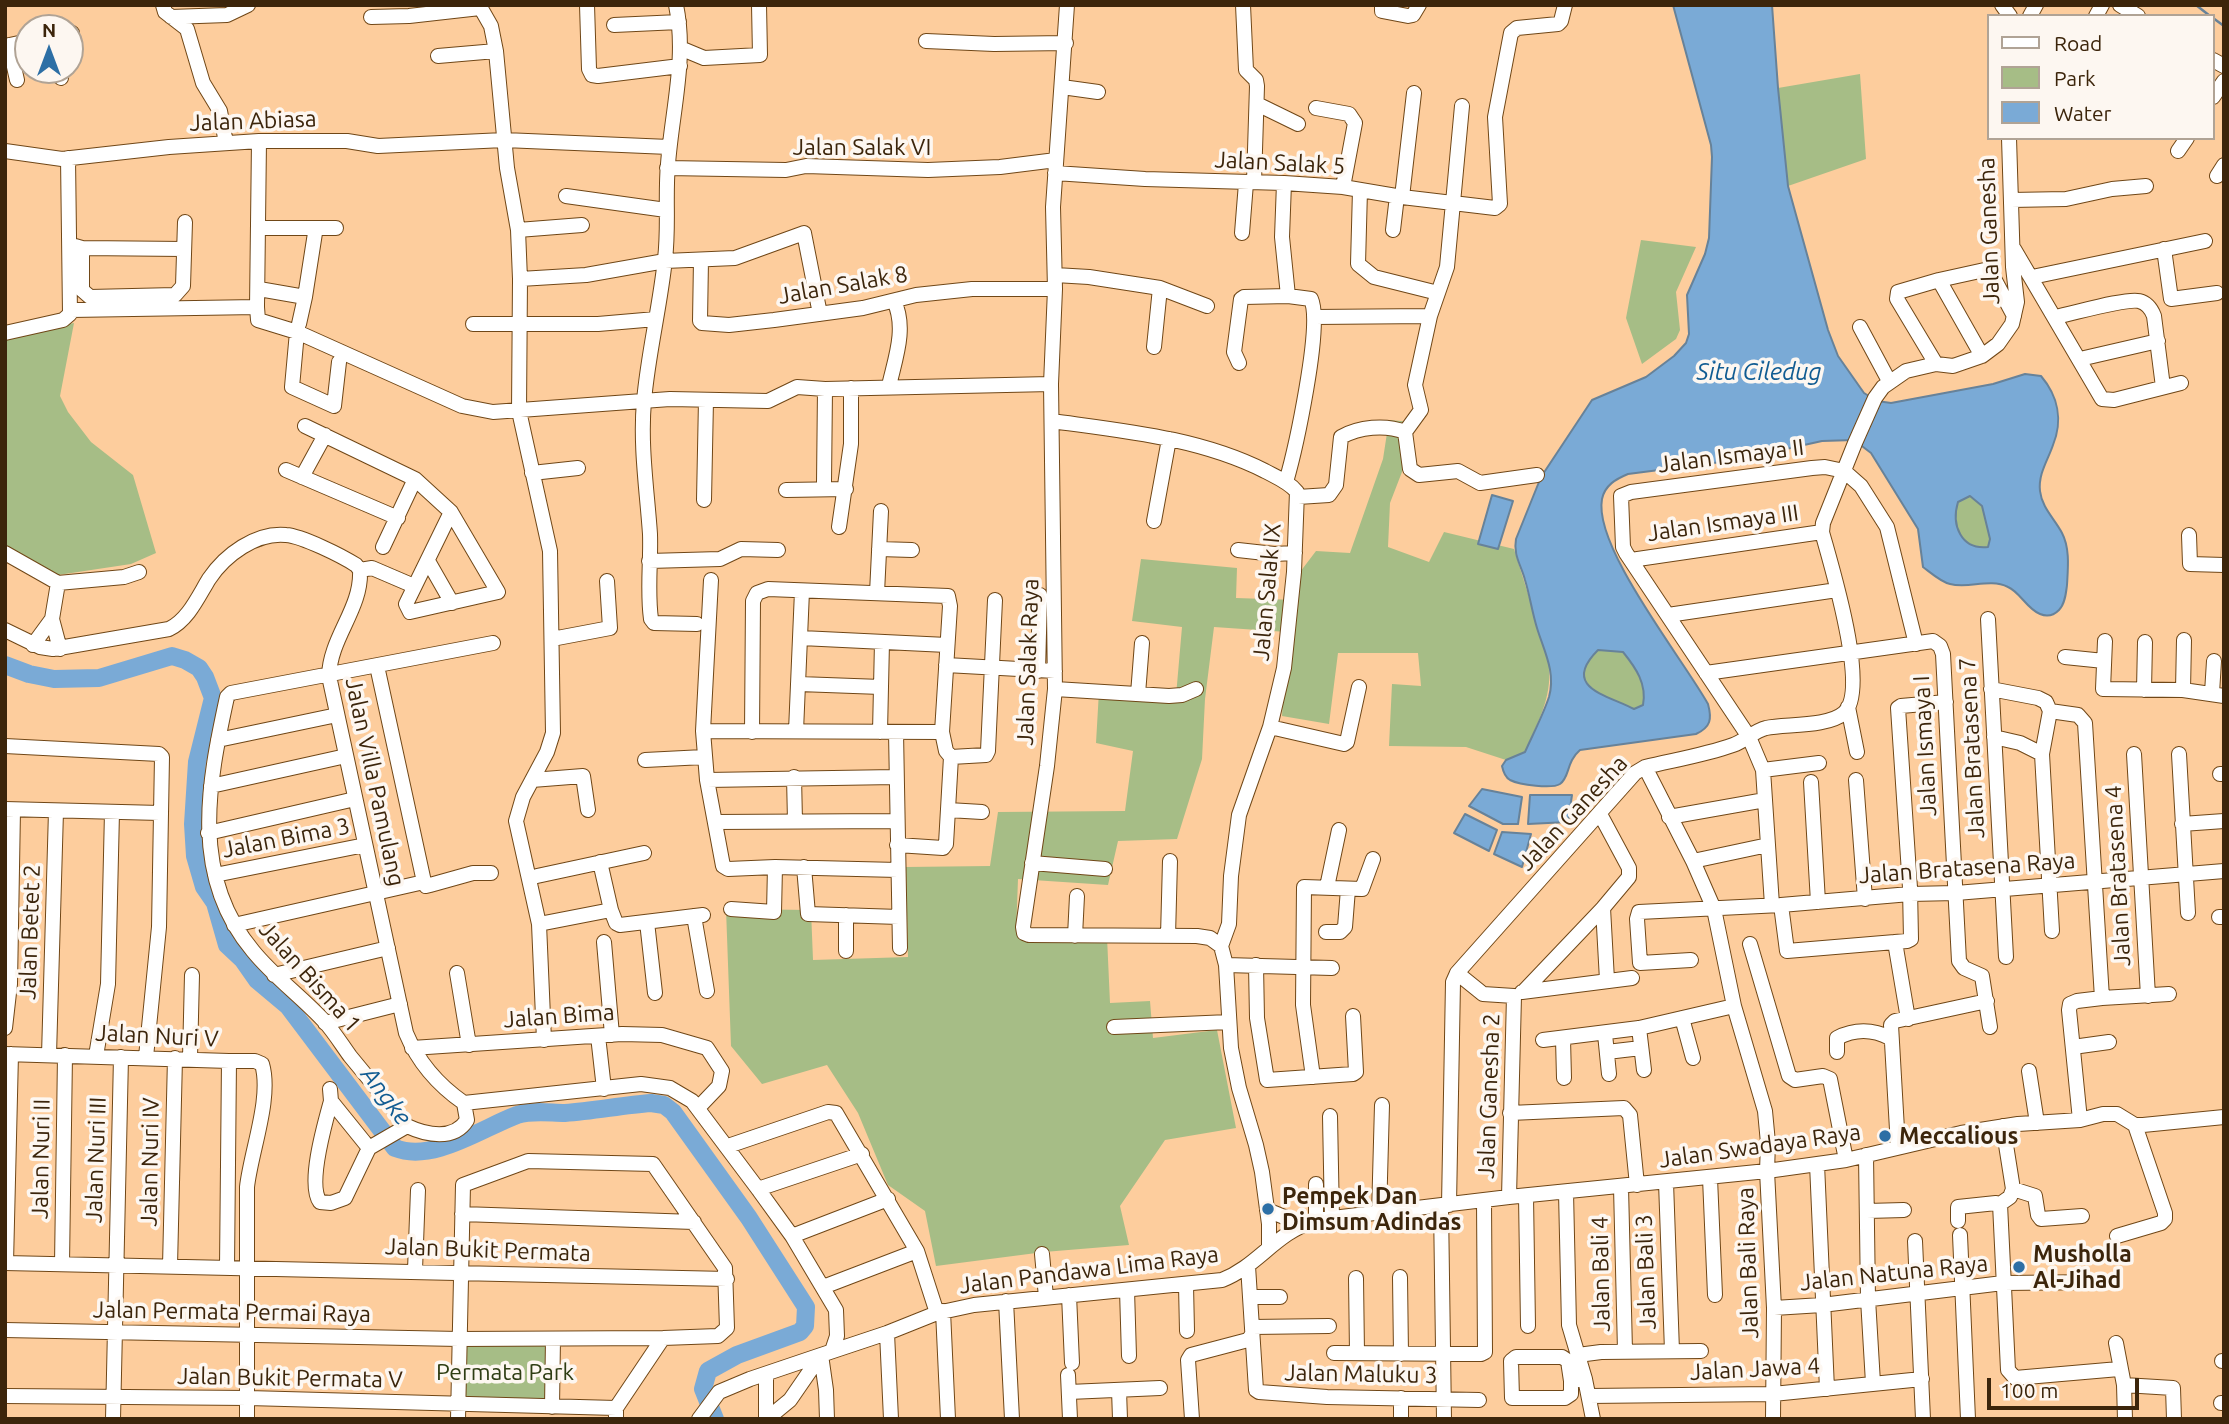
<!DOCTYPE html>
<html>
<head>
<meta charset="utf-8">
<style>
	body { margin:0 }
	#map { position:relative; width:2229px; height:1424px; overflow:hidden; background:#fdcd9d; font-family:Ubuntu,sans-serif }
	canvas { display:block }
	.frame { position:absolute; inset:0; border:7px solid #3c250b; pointer-events:none }
	.legend { position:absolute; left:1987px; top:14px; width:228px; height:126px; box-sizing:border-box; background:#fdf7f1; border:2px solid #b0a395; margin:0; padding:9px 12px; list-style:none; font-size:21px; color:#3c250b }
	.legend li { display:flex; align-items:center; gap:14px; height:35px }
	.legend b { width:35px; border:2px solid #b0a395 }
	.north { position:absolute; left:14px; top:14px; width:70px; height:70px; box-sizing:border-box; background:#fdf7f1; border:2px solid #b0a395; border-radius:50%; rotate:0deg; font-size:19px; font-weight:700; line-height:28px; text-align:center; color:#3c250b }
	.north::after { content:''; display:block; margin:auto; width:24px; height:32px; background:#2d6fa5; clip-path:polygon(50% 0,100% 100%,50% 72%,0 100%) }
	.scale { position:absolute; left:1987px; top:1378px; width:152px; height:32px; box-sizing:border-box; border:4px solid #3c250b; border-top:0; padding-left:9px; font-size:21px; line-height:24px; white-space:nowrap; color:#3c250b; -webkit-text-stroke:5px #fdf7f1; paint-order:stroke }
</style>
</head>
<body>
<div id="map">
<canvas width="2229" height="1424"></canvas>
<div class="frame"></div>
<ul class="legend">
<li><b style="height:9px;background:#fff"></b>Road</li>
<li><b style="height:19px;background:#a6bd86"></b>Park</li>
<li><b style="height:19px;background:#7aaad6"></b>Water</li>
</ul>
<div class="north">N</div>
<div class="scale">100 m</div>
</div>
<script>
const ctx = document.querySelector('canvas').getContext('2d');
ctx.lineJoin = 'round';
function fill(path, color) { ctx.fillStyle = color; ctx.fill(path, 'evenodd'); }
function stroke(path, color, width, dash) { ctx.strokeStyle = color; ctx.lineWidth = width; ctx.lineCap = dash ? 'butt' : 'round'; ctx.setLineDash(dash || []); ctx.stroke(path); }
function write(font, color, halo, rows, align = 'center') {
  ctx.font = font + ' Ubuntu,sans-serif'; ctx.lineWidth = 7; ctx.setLineDash([]); ctx.textBaseline = 'middle'; ctx.strokeStyle = halo; ctx.fillStyle = color; for (const [text, x, y, turn = 0] of rows) {
    ctx.save(); ctx.translate(x, y); ctx.rotate((+turn || 0) * Math.PI / 180); ctx.textAlign = isNaN(turn) ? turn : align; if (halo) ctx.strokeText(text, 0, 0); ctx.fillText(text, 0, 0); ctx.restore();
  }
}
const green = new Path2D(`
	M1860,74L1866,159L1788,186L1778,88Z
	M1641,240L1696,247L1676,292L1680,330L1676,339L1642,364L1626,318Z
	M74,323L60,396L68,412L91,442L133,475L156,553L131,564L58,575L5,546V338Z
	M1389,420L1412,422L1407,459L1390,503L1388,547L1429,562L1444,532L1514,549L1548,658C1554,695 1539,719 1525,752L1506,760L1466,747L1389,746L1392,684L1421,686L1418,653H1338L1329,724L1282,716L1287,632L1214,627L1205,699L1202,759L1177,839L1118,841L1108,885L1018,879L1016,934L1107,937L1110,1003L1150,1001L1153,1038L1217,1030L1236,1128L1165,1140L1120,1206L1129,1245L1044,1252L936,1266L925,1211L888,1185L858,1113L827,1065L762,1084L731,1046L726,909L811,910L813,960L908,957L906,867L990,866L998,812L1125,811L1133,751L1096,743L1099,691L1176,696L1182,627L1132,621L1141,559L1237,568L1236,598L1296,600L1297,576L1316,551L1350,553L1383,459Z
	M1970,495L1982,506L1990,539L1988,548C1961,549 1951,525 1958,502Z
	M1598,650L1622,652C1636,668 1647,684 1643,705L1634,709C1608,695 1560,688 1598,650Z
	M459,1339H553L552,1407L458,1404Z`);
const water = new Path2D(`
	M1673,5H1772L1778,88L1788,186L1828,330L1838,356L1864,393L1877,401L1891,403L1993,384L2025,374L2041,376C2058,396 2063,420 2053,445C2048,460 2038,474 2040,491C2042,508 2054,518 2062,533C2070,548 2068,568 2067,585C2066,593 2065,604 2059,610C2054,615 2047,617 2040,614C2027,609 2020,592 2008,587C1989,578 1969,589 1950,584C1941,582 1931,573 1923,567L1918,529L1871,453L1854,440L1822,441L1737,460L1628,474C1616,479 1605,485 1602,499C1593,547 1683,659 1708,704C1712,719 1711,727 1696,734L1580,750C1566,762 1570,777 1560,784C1552,789 1520,785 1510,780C1505,777 1503,771 1502,766L1506,760L1525,752C1533,734 1543,715 1549,697C1556,672 1544,651 1537,628C1532,612 1530,596 1525,580C1521,565 1513,555 1516,539L1541,477L1592,400L1646,377L1674,356L1686,343L1689,334L1687,295L1705,254L1709,238L1712,157L1711,145ZM1970,496L1982,506L1990,539L1988,547C1961,550 1951,525 1958,502ZM1598,650L1623,652C1636,668 1647,684 1643,705L1634,709C1608,695 1560,688 1598,650Z
	M1492,495L1513,501L1498,549L1478,544Z
	M1482,789L1522,797L1518,824H1503L1469,806Z
	M1530,795H1572L1568,822L1528,824Z
	M1465,814L1497,830L1489,851L1454,833Z
	M1502,832L1531,834L1522,867L1494,854Z`);
const stream = new Path2D(`
	M2196,5L2210,16
	M2213,18L2224,26`);
const river = new Path2D(`
	M5,665L29,674L54,679L99,678L172,656L185,660L199,668L205,677L213,698L197,762L193,824L195,856L204,887L215,903L227,945L243,960L257,980L288,1006L395,1148C433,1163 482,1128 517,1115C532,1110 550,1113 565,1113C594,1111 623,1105 651,1103L664,1105L673,1112L749,1218L806,1307L805,1326L800,1332L737,1355L708,1371L703,1389L715,1419`);
const minor = new Path2D(`
	M163,5L165,12L187,29L203,83L220,111L226,143
	M479,5L491,26L496,51L507,168L518,230L520,279L519,411L550,551L553,733L547,752L523,797L516,821L539,924L544,1040
	M587,5L589,69L592,75L598,76L680,66
	M676,5C687,58 672,111 668,164C665,196 669,227 665,259C660,307 648,354 644,401C640,446 647,490 650,534C651,562 647,591 651,619L654,623L697,624
	M1067,5L1053,207L1055,289L1051,384L1055,689L1047,766L1023,927L1024,933L1029,935L1197,936L1210,938L1221,946L1226,965L1231,1048L1239,1088L1256,1145L1262,1172L1269,1224V1247
	M1243,5L1246,70L1256,80L1257,86L1254,182
	M1382,5V11L1408,16L1413,15L1419,5
	M2002,5L2010,16
	M2120,5L2138,16
	M2030,16L2036,5
	M2096,16L2102,5
	M171,17L227,15L248,5
	M371,17L409,16L480,8
	M614,25L679,22
	M70,33H72
	M926,41L994,44L1066,43
	M9,45L17,80
	M5,46L28,41
	M680,48L704,58L760,55L759,5
	M438,56L496,51
	M2213,60L2224,66
	M59,70L61,78
	M1062,87L1098,92
	M2213,97L2224,81
	M1257,104L1298,124
	M1316,108L1349,114L1355,123L1343,187
	M5,151L62,159L169,147L259,141H347L378,146L504,140L669,147
	M2178,151L2187,138
	M667,168L786,170L806,166L928,170L1000,167L1056,160
	M1055,173L1145,179L1284,183L1343,187L1402,197L1495,208L1500,204L1495,117L1511,33L1517,28L1558,24L1561,21L1565,5
	M2217,176L2224,165
	M1284,183L1282,237L1288,296
	M1360,190L1358,264L1374,277L1438,293
	M566,196L666,210
	M1402,197L1414,93
	M2011,200L2066,199L2112,189L2146,186
	M259,228H336
	M518,230L582,225
	M1393,230L1397,196
	M1242,233L1246,183
	M75,246L82,248L184,249
	M82,248V290L90,297L175,295L183,286L185,222
	M2014,249L2102,399L2114,400L2181,383
	M2164,249L2171,299L2217,293
	M701,260L700,321L702,323L729,325L774,320L863,308L916,295L972,289H1055
	M1055,275L1089,277L1160,288L1207,306
	M2032,277L2205,241
	M520,279L586,275L665,261L735,258L804,233L820,314
	M1939,280L1982,356
	M259,289L305,297L315,233
	M257,307L258,320L297,332L462,406L493,412L670,399L768,401L797,387L825,389L1051,384
	M71,310L257,307L259,141
	M1314,317L1430,316
	M2055,317C2072,314 2125,298 2139,301C2147,303 2151,308 2154,316L2163,387
	M299,324L305,297
	M473,324H598L656,319
	M1860,327L1889,381
	M297,332L292,387L334,406L339,362
	M5,333L63,320L70,314L68,158
	M1154,347L1160,288
	M2080,359L2158,341
	M1239,363L1234,352L1241,299L1244,297L1288,296L1311,299C1323,325 1295,451 1286,482
	M1936,364L1897,299L1898,292L1939,280L1989,269L2014,316
	M889,386C895,359 907,328 894,301
	M1052,421C1124,431 1200,438 1265,471C1276,477 1289,482 1297,492L1294,572L1284,668L1270,727L1239,815L1231,876L1229,924L1221,946
	M305,426L415,479L451,512L498,592L410,612L406,604L451,512
	M1405,432L1421,410L1415,385L1430,316L1447,267L1462,106
	M286,470L398,518
	M532,473L578,468
	M302,477L325,435
	M824,483L825,389
	M786,490L846,489
	M1298,497L1329,495L1336,485L1341,437C1359,427 1385,424 1405,432L1410,469L1419,475L1458,471L1480,483L1537,475
	M704,500L706,400
	M1154,521L1169,439
	M839,527L851,444V388
	M2189,535L2190,564L2224,565
	M383,547L415,479
	M879,549L912,550
	M1238,550L1274,554L1295,553
	M5,553L58,583L124,577L139,572
	M1631,560L1822,532
	M428,561L452,603
	M649,561L720,559L741,549L778,550
	M360,570L372,568L414,586
	M711,580L703,731L707,780L723,866L728,869L775,867L898,870
	M877,593L881,511
	M1668,615L1837,590
	M52,619L60,649
	M1988,619L2006,957
	M5,630L40,647L53,649L169,629C188,620 198,597 209,579C225,555 256,532 286,535C302,536 342,556 356,565L360,570C362,609 330,637 329,676L406,1033C418,1062 438,1085 464,1103
	M801,638L947,645
	M552,639L610,628L607,581
	M2105,641L2103,689L2183,690L2224,696
	M33,645L52,619L58,583
	M2065,657L2104,661
	M946,665L1055,671
	M1038,671L1040,595
	M1706,673L1933,641L1940,646L1943,654L1959,961L1964,968L1982,976L1990,1027
	M799,684L881,687
	M1055,689L1169,696L1182,695L1196,689
	M1991,689L2038,698L2046,702L2050,711L2042,754
	M2144,690L2145,642
	M2183,690L2184,640
	M2212,693L2214,661
	M1138,694L1142,643
	M1848,707L1857,752
	M2050,711L2078,715L2085,723L2102,998L2169,994
	M1270,727L1344,744L1347,742L1359,687
	M703,731L942,732
	M796,731L802,591
	M752,732L753,601L757,593L768,589L948,596L950,606L942,732L946,751L951,757L946,844L943,848L897,845
	M880,732L882,642
	M896,732L900,948
	M1994,737L2020,743L2042,754L2052,931
	M218,740L337,715
	M5,746L159,754L162,757L159,927L146,1057
	M2134,754L2148,996
	M2179,754L2188,913
	M951,757L986,755L988,751L995,600
	M645,760L704,757
	M1645,767L1693,861L1714,909L1734,1006L1765,1111L1768,1143L1767,1171L1774,1308L1773,1419
	M1763,770L1819,763
	M2220,774H2224
	M794,777L795,821
	M532,780L583,776L588,810
	M707,780L896,777
	M1856,780L1865,899
	M1811,782L1818,902
	M211,786L346,756
	M5,809L160,813
	M948,810L982,812
	M1669,817L1765,800
	M715,822L897,821
	M2182,824L2224,821
	M208,833L355,799
	M1693,861L1768,845
	M600,862L611,910
	M1032,863L1105,869
	M804,867L808,914L899,917
	M215,875L365,845
	M537,876L644,853
	M424,882L426,886L430,885L473,873H491
	M1327,887L1339,830
	M1772,905L1763,770L1749,737L1626,553L1623,547L1621,496L1631,492L1812,468L1825,467L1844,471L1861,486L1887,527L1916,644
	M1781,905L1787,951L1907,941L1911,939L1910,888L1898,708L1901,706L1946,702
	M1603,908L1607,980
	M731,909L774,912L775,867
	M846,915V951
	M694,916L707,991
	M2219,917H2224
	M647,922L655,993
	M539,924L611,910L616,923L620,925L703,915
	M234,925L424,882L377,666
	M1326,932H1340L1345,927L1348,889
	M1075,936L1077,896
	M1168,936L1170,861
	M604,942L612,1035
	M1895,942L1908,1019
	M1750,944L1789,1076L1795,1080L1823,1076L1830,1079L1846,1160
	M1691,960L1640,963L1637,919L1639,912L1781,905L1910,894L1956,893L2224,871
	M1226,965L1332,968
	M1256,965L1257,1018L1267,1080L1353,1074L1356,1072L1353,1016
	M457,973L469,1045
	M1457,973L1483,994L1514,996
	M274,975L388,948
	M1524,991L1603,908L1629,877V868L1600,814
	M1522,992L1632,978
	M1682,1018L1693,1058
	M325,1023L400,1004
	M1114,1027L1229,1022
	M5,1028L10,984L13,810
	M1639,1028L1644,1070
	M1605,1034L1609,1074
	M598,1036L604,1089
	M1563,1039L1564,1078
	M1543,1040L1639,1028L1734,1006
	M2073,1047L2109,1042
	M412,1048L622,1034L662,1035L707,1048L722,1071L719,1086L698,1108
	M1607,1052L1641,1048
	M1837,1052V1038C1854,1029 1873,1029 1890,1038
	M5,1054L229,1061L227,1267
	M49,1055L56,811
	M96,1056L108,984L112,812
	M190,1058L192,975
	M229,1061H255L262,1064C272,1098 251,1151 247,1187V1419
	M2029,1071L2037,1123
	M1313,1077L1303,1005L1304,887L1362,889L1373,859
	M330,1089L331,1101C325,1123 307,1184 320,1202L331,1203L345,1198L369,1148L407,1126
	M331,1101L369,1148
	M464,1103L467,1120C454,1141 426,1135 407,1126C388,1102 369,1079 350,1056C342,1045 334,1032 325,1022C302,997 274,977 253,951C190,876 208,784 227,697L231,693L493,643
	M464,1103L641,1084L670,1088L692,1101L758,1189L792,1236L836,1310L837,1336L832,1351
	M1510,1113L1624,1108L1630,1115L1637,1185
	M1330,1116L1332,1219
	M2080,1120L2069,1010L2070,1004L2077,1001L2102,998
	M728,1146L828,1112L836,1113L917,1251L937,1313
	M1898,1147L1891,1025L1895,1021L1987,1001
	M1866,1155L1868,1299L1873,1383
	M1817,1164L1827,1389
	M1710,1178L1715,1295
	M1666,1182L1672,1351
	M1316,1184V1220
	M1621,1187L1625,1351
	M758,1189L862,1154
	M2013,1189L2035,1196L2038,1215L2041,1219L2082,1216
	M1566,1192L1569,1325L1585,1379L1593,1419
	M1526,1196L1528,1326
	M1509,1197L1514,996
	M2000,1204L2008,1370L2015,1378L2119,1369
	M2000,1204L2010,1197L2013,1189L2003,1126
	M1449,1205L1453,982L1457,973L1635,773L1645,767C1674,760 1705,755 1733,745C1745,741 1754,731 1766,728C1787,724 1828,727 1844,713C1870,690 1831,565 1822,532L1823,523L1855,443L1875,398L1883,387L1906,371L1936,364L1953,366L1982,356L1998,344L2012,324L2017,302L2013,267L2009,138
	M1441,1206L1444,1419
	M1267,1210L1289,1219L1298,1226
	M1867,1211L1904,1210
	M462,1214L694,1222
	M1379,1215L1382,1105
	M1958,1221V1207L1996,1203L2000,1204
	M1960,1235L1968,1419
	M792,1236L888,1199
	M2117,1236L2161,1223L2165,1219V1213L2135,1125
	M1915,1241L1923,1419
	M1042,1254L1046,1297
	M5,1263L727,1279
	M6,1263L11,1054
	M62,1264L65,1055
	M170,1266L175,1058
	M1248,1266L1256,1390L1259,1392L1327,1397L1479,1400
	M415,1270L418,1190
	M1400,1277L1401,1354
	M1356,1278L1357,1353
	M1186,1285L1187,1331
	M823,1287L917,1251
	M1127,1290L1129,1356
	M1069,1295L1072,1363
	M1251,1297H1280
	M1006,1301L1012,1419
	M1774,1308L1822,1305L2003,1283L2103,1282
	M943,1311L948,1419
	M1252,1327L1329,1326
	M5,1330L459,1339L663,1338L718,1336L727,1328L725,1268L653,1164L528,1161L463,1185L458,1419
	M887,1333L891,1419
	M2116,1343L2124,1385L2125,1419
	M1334,1353L1481,1354L1485,1352L1484,1201
	M1578,1355L1601,1352L1701,1351
	M2222,1361H2224
	M766,1374V1419
	M1068,1375L1070,1419
	M1571,1381L1568,1361L1562,1357H1516L1511,1361L1512,1398H1565L1571,1394V1381L1585,1379
	M2124,1385L2173,1388L2174,1419
	M1119,1390L1120,1419
	M1069,1392L1160,1388
	M5,1396L248,1398L616,1408
	M1589,1396L1773,1394L1922,1379
	M2221,1403H2224
	M552,1407L553,1339
	M113,1419L121,1057
	M616,1419V1408L663,1338
	M699,1419L719,1392L750,1379L821,1355L826,1390L827,1419
	M767,1419L790,1400L821,1355L887,1333L937,1313L974,1305L1222,1280C1258,1266 1275,1233 1316,1220L1509,1197L1767,1171L1846,1160L1961,1133L2018,1124L2080,1120L2103,1114H2117L2135,1125H2143L2224,1117
	M1192,1419L1188,1360L1191,1355L1248,1340L1251,1336
	M1401,1419V1398`);
const markers = [
	[1885,1136,7,"#2d6fa5"],
	[1268,1209,7,"#2d6fa5"],
	[2019,1267,7,"#2d6fa5"]
];
const streetNames = [
	["Jalan Abiasa",253,121,-2],
	["Jalan Salak VI",862,147],
	["Jalan Salak 5",1280,163,3],
	["Jalan Ganesha",1989,231,-92],
	["Jalan Salak 8",843,285,-10],
	["Jalan Ismaya II",1731,456,-7],
	["Jalan Ismaya III",1723,523,-8],
	["Jalan Salak IX",1267,592,-85],
	["Jalan Salak Raya",1028,662,-88],
	["Jalan Ismaya I",1925,746,-93],
	["Jalan Bratasena 7",1972,748,-93],
	["Jalan Villa Pamulang",375,782,78],
	["Jalan Ganesha",1573,813,-47],
	["Jalan Bima 3",286,838,-11],
	["Jalan Bratasena Raya",1967,868,-4],
	["Jalan Bratasena 4",2118,876,-93],
	["Jalan Betet 2",30,932,-88],
	["Jalan Bisma 1",310,977,48],
	["Jalan Bima",559,1016,-4],
	["Jalan Nuri V",157,1036,3],
	["Jalan Ganesha 2",1489,1096,-88],
	["Jalan Swadaya Raya",1760,1146,-8],
	["Jalan Nuri II",41,1159,-89],
	["Jalan Nuri III",96,1160,-88],
	["Jalan Nuri IV",150,1162,-89],
	["Jalan Bukit Permata",488,1250,2],
	["Jalan Bali Raya",1748,1263,-92],
	["Jalan Pandawa Lima Raya",1089,1270,-7],
	["Jalan Bali 3",1646,1272,-92],
	["Jalan Natuna Raya",1894,1273,-6],
	["Jalan Bali 4",1601,1274,-91],
	["Jalan Permata Permai Raya",232,1312,1],
	["Jalan Jawa 4",1755,1369,-3],
	["Jalan Maluku 3",1361,1374,1],
	["Jalan Bukit Permata V",290,1378,1]
];
const poiNames = [
	["Meccalious",1899,1136],
	["Pempek Dan",1282,1196],
	["Dimsum Adindas",1282,1222],
	["Musholla",2033,1254],
	["Al-Jihad",2033,1280]
];
const parkNames = [
	["Permata Park",505,1372]
];
const waterNames = [
	["Situ Ciledug",1759,372],
	["Angke",386,1096,53]
];
fill(green, '#a6bd86');
fill(water, '#7aaad6');
stroke(water, '#678299', 2);
stroke(stream, '#678299', 2.5);
stroke(river, '#7aaad6', 18);
stroke(minor, '#704717', 16);
stroke(minor, '#fff', 14);
for (const [x, y, r, color] of markers) { const dot = new Path2D(); dot.arc(x, y, r, 0, 2 * Math.PI); ctx.fillStyle = color; ctx.fill(dot); stroke(dot, '#fdf7f1', 2.5); }
write('23px', '#3c250b', '#fdf7f1', streetNames);
write('bold 23px', '#3c250b', '#fdf7f1', poiNames, 'left');
write('23px', '#2e3d13', '#fdf7f1', parkNames);
write('italic 24px', '#115c92', '#fdf7f1', waterNames);
</script>
</body>
</html>
